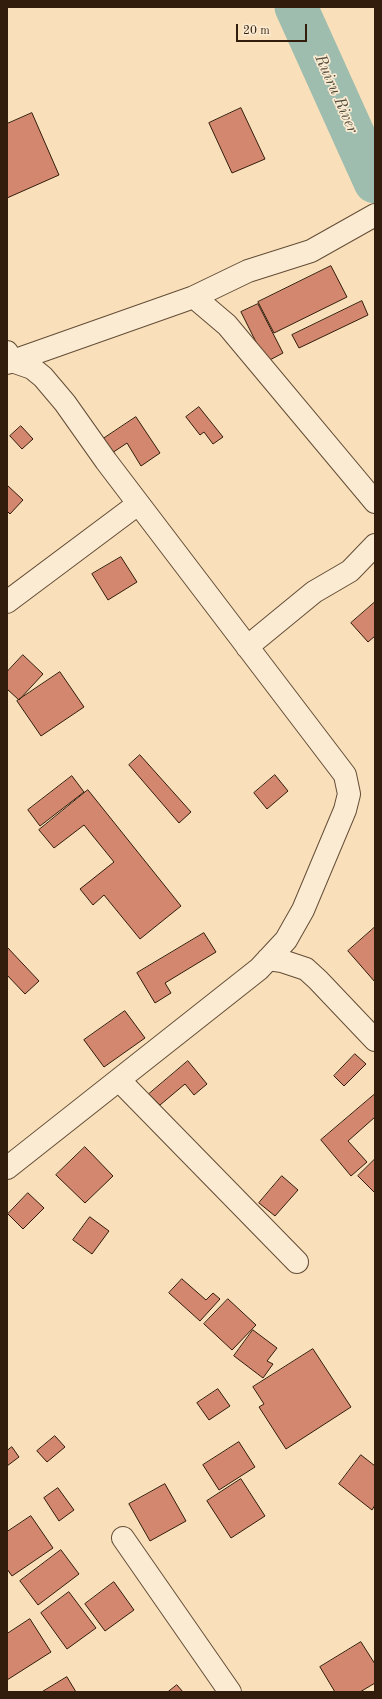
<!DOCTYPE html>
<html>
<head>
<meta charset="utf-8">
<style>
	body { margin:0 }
	#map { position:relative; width:382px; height:1699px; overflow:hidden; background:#f9e0ba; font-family:"Old Standard TT",serif }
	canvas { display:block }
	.frame { position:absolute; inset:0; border:8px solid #321c0b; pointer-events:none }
	.scale { position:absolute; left:236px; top:24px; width:71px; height:18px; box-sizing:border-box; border:2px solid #321c0b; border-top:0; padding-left:5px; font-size:12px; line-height:14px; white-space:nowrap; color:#321c0b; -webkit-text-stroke:3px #fbebd2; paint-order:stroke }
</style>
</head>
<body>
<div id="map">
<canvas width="382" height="1699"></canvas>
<div class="frame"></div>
<div class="scale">20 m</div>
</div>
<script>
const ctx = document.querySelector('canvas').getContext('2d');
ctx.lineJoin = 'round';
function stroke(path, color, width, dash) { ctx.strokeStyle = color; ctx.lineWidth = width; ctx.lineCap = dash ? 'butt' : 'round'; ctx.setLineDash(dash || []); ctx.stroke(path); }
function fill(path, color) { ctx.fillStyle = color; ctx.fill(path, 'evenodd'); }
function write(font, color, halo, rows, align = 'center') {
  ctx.font = font + ' "Old Standard TT",serif'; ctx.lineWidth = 3.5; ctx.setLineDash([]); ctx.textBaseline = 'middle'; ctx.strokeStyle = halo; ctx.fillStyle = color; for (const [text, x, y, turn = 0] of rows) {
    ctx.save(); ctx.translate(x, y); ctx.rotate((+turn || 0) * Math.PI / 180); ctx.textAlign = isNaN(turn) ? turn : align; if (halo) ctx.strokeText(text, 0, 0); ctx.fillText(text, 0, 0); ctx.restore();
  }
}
const river = new Path2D(`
	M296,7L375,182`);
const building = new Path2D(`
	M241,108L265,159L232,173L209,123Z
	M32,113L59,175L7,198V124Z
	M331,266L347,297L274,333L258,302Z
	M362,301L368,315L299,348L292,335Z
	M258,304L283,353L266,362L241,312Z
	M199,407L223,437L213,444L204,432L200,435L186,417Z
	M136,417L160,453L141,466L127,443L109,455L100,441Z
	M21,426L33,439L22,449L10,436Z
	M7,485L23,500L10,514L7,511Z
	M121,557L137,582L108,600L92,574Z
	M375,602V636L368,642L351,623Z
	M23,655L43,674L19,700L7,689V672Z
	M60,672L84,707L41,736L17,701Z
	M140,755L191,812L179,823L129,765Z
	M275,775L288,791L267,809L254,793Z
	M72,776L84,792L40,826L28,810Z
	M88,790L181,906L140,939L104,895L93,905L80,889L114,862L84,825L54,848L39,830Z
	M375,927V982L348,951Z
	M204,933L216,952L165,983L171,993L155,1003L137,973Z
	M7,947L39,981L25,994L7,975Z
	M125,1011L145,1038L104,1067L84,1040Z
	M355,1054L366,1064L344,1086L334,1076Z
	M188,1061L207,1084L194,1095L185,1084L160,1105L149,1094Z
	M375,1094V1117L348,1141L367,1162L351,1176L321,1140Z
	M85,1147L113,1176L85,1203L56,1175Z
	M375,1159V1193L358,1176Z
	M282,1176L298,1190L275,1216L259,1203Z
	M28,1193L44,1208L23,1229L8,1214Z
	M90,1217L109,1231L92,1254L73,1240Z
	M182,1279L206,1300L213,1293L220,1299L200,1321L169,1293Z
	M228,1299L256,1325L232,1350L204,1324Z
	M253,1330L277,1348L267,1361L273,1364L263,1378L234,1356Z
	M313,1349L351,1407L286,1449L259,1407L264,1404L253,1387Z
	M218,1389L230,1406L209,1420L197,1403Z
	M55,1436L65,1447L47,1462L37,1451Z
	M239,1442L255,1467L219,1490L203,1465Z
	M12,1447L19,1457L7,1466V1451Z
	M361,1455L375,1466V1505L372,1510L339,1484Z
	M241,1479L265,1516L231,1538L207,1501Z
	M165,1484L186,1521L150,1541L129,1504Z
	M58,1488L74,1510L59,1521L44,1498Z
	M31,1516L53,1548L12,1576L7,1569V1532Z
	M61,1550L79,1574L38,1605L20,1581Z
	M114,1582L134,1610L105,1631L85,1604Z
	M69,1592L96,1628L67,1649L41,1613Z
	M30,1619L51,1652L7,1680V1634Z
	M361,1642L375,1664V1683L360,1692H335L320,1667Z
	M67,1677L76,1692H42Z
	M177,1685L183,1692H168Z`);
const street = new Path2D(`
	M194,297L248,271L311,251L375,215
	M7,352L12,361L32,368L43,377L65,403L106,461L345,775L349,794L345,810L303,910L286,940L259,969L7,1168
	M7,363L194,297L227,325L375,502
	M7,602L138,504
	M247,647L314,592L350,571L375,545
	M268,959L282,961L306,969L318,980L375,1040
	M119,1080L297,1262
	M123,1538L230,1692`);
const waterNames = [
	["Ruiru River",336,94,66]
];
stroke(river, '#9ebdae', 43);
fill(building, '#d3876f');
stroke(building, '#321c0b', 1);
stroke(street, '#644d37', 24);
stroke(street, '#fbebd2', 22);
write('italic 16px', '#524c3c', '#fbebd2', waterNames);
</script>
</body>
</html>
